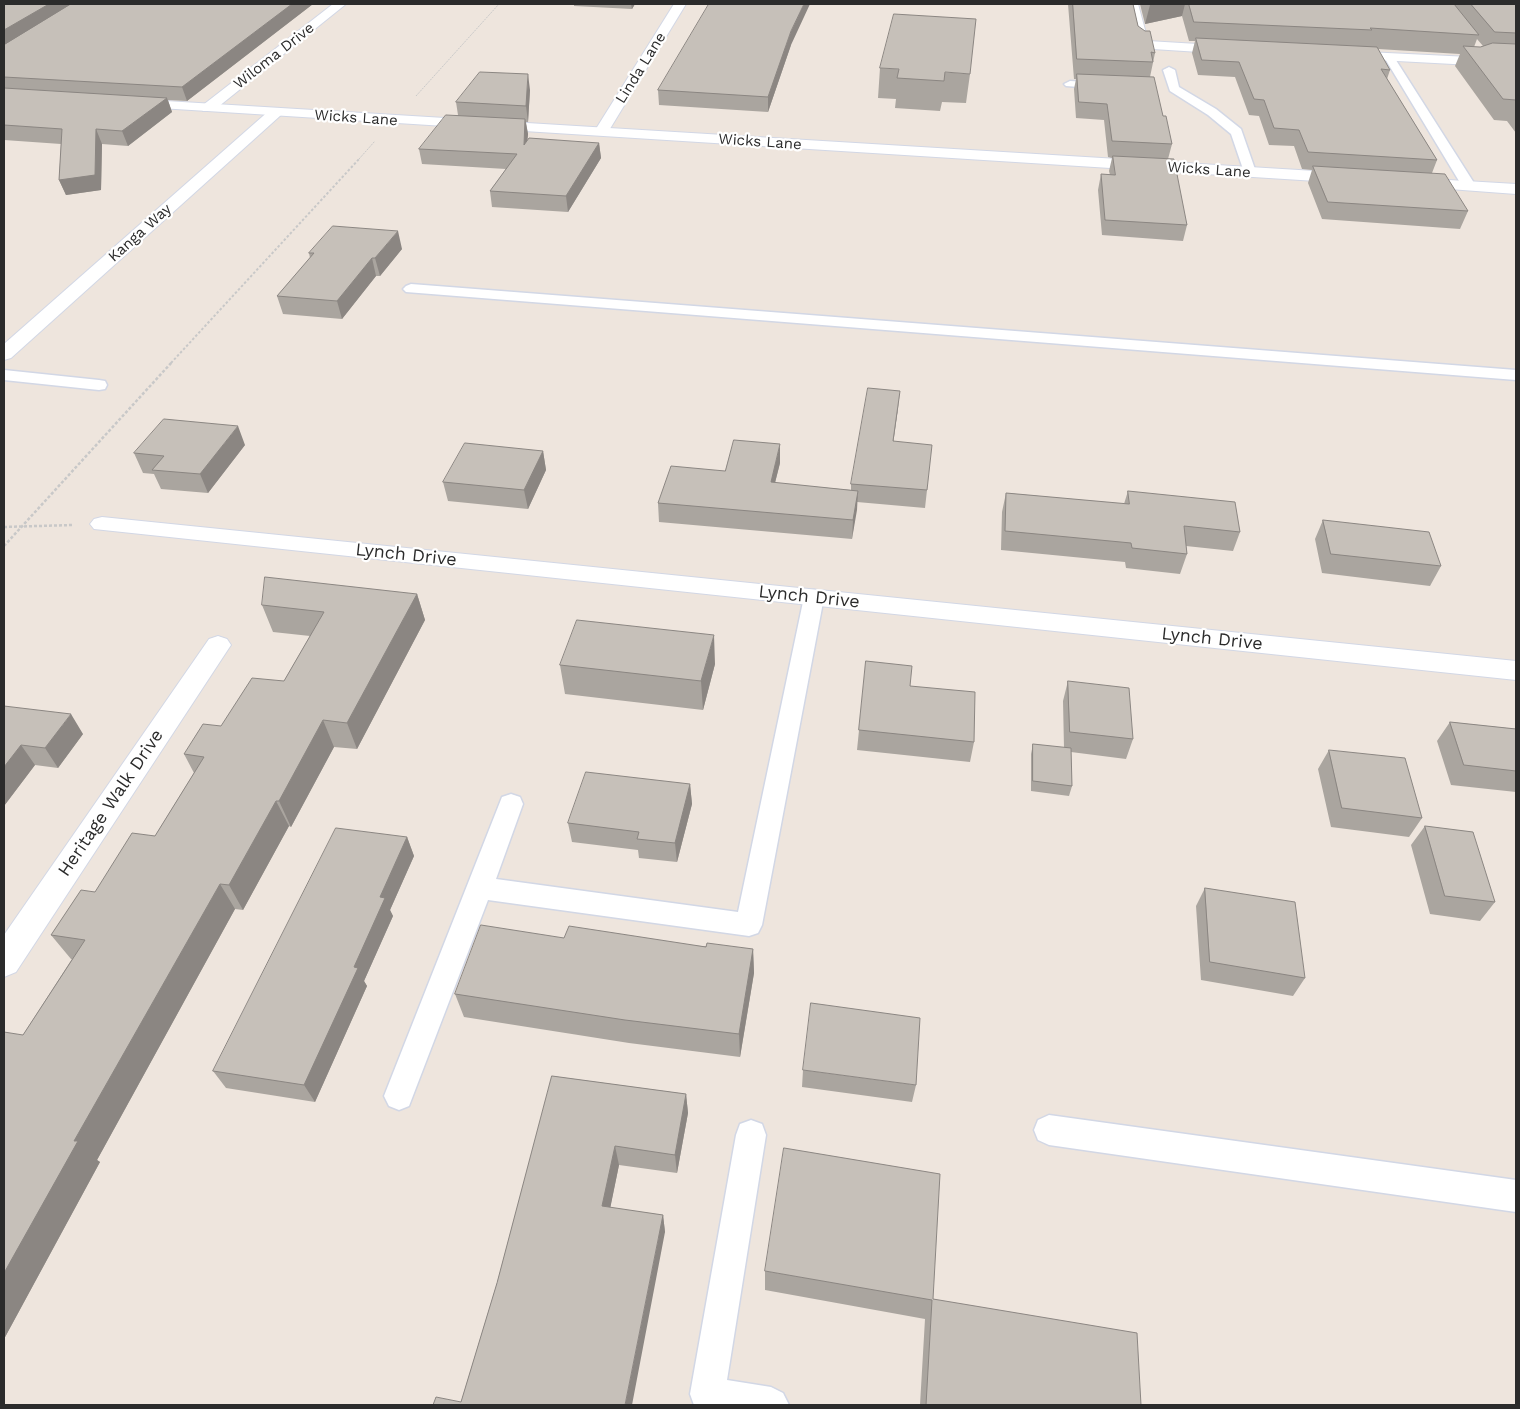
<!DOCTYPE html>
<html>
<head>
<meta charset="utf-8">
<style>
	body { margin:0 }
	#map { position:relative; width:1520px; height:1409px; overflow:hidden; background:#eee5dd; font-family:"Work Sans",sans-serif }
	canvas { display:block }
	.frame { position:absolute; inset:0; border:5px solid #2b2b2b; pointer-events:none }
</style>
</head>
<body>
<div id="map">
<canvas width="1520" height="1409"></canvas>
<div class="frame"></div>
</div>
<script>
const ctx = document.querySelector('canvas').getContext('2d');
ctx.lineJoin = 'round';
function stroke(path, color, width, dash) { ctx.strokeStyle = color; ctx.lineWidth = width; ctx.lineCap = dash ? 'butt' : 'round'; ctx.setLineDash(dash || []); ctx.stroke(path); }
function fill(path, color) { ctx.fillStyle = color; ctx.fill(path, 'evenodd'); }
function write(font, color, halo, rows, align = 'center') {
  ctx.font = font + ' "Work Sans",sans-serif'; ctx.lineWidth = 4.5; ctx.setLineDash([]); ctx.textBaseline = 'middle'; ctx.strokeStyle = halo; ctx.fillStyle = color; for (const [text, x, y, turn = 0] of rows) {
    ctx.save(); ctx.translate(x, y); ctx.rotate((+turn || 0) * Math.PI / 180); ctx.textAlign = isNaN(turn) ? turn : align; if (halo) ctx.strokeText(text, 0, 0); ctx.fillText(text, 0, 0); ctx.restore();
  }
}
const pathFar2 = new Path2D(`
	M416,96L499,4
	M359,159L375,141`);
const pathFar1 = new Path2D(`
	M171,363L360,158`);
const path = new Path2D(`
	M4,527L72,525
	M4,546L172,362`);
const service = new Path2D(`
	M1389,54L1394,57L1476,186L1474,189H1464L1462,186L1384,57Z
	M1169,67L1175,70L1179,87L1216,109L1241,129L1256,172L1255,175H1245L1244,172L1231,134L1208,115L1170,91L1163,70Z
	M1070,81L1105,83L1111,86L1105,89L1066,86L1064,84Z
	M411,284L1516,370V380L406,292L403,289L406,286Z
	M4,370L99,380L105,381L107,385L105,389L99,390L4,380Z
	M814,590L821,592L824,597L762,925L758,933L749,936L488,900L409,1106L399,1110L389,1106L384,1096L502,797L511,794L520,797L523,804L496,879L738,912L804,597L807,592Z
	M1049,1115L1516,1180V1212L1049,1145L1038,1140L1034,1130L1038,1120Z
	M751,1120L762,1124L766,1135L727,1380L771,1387L783,1393L789,1405H694L690,1394L736,1135L740,1124Z`);
const minor = new Path2D(`
	M333,4H346L213,111H203L201,108L203,105Z
	M674,4H686L608,132L606,135H596L594,132Z
	M1126,4H1138L1148,41L1231,46L1238,50L1231,54L1137,48Z
	M1346,51L1470,57L1482,53L1516,55V63L1484,61L1472,65L1341,58L1339,55L1341,52Z
	M276,108L281,109L283,112L281,115L11,358L4,360V344L271,109Z
	M102,517L1516,661V680L94,529L90,524L94,519Z
	M218,636L227,639L231,645L227,651L16,972L4,977V935L209,639Z`);
const tertiary = new Path2D(`
	M133,99L1348,173L1354,175L1356,178L1354,181L1348,183L128,106L126,103L128,100Z
	M1415,178L1516,184V194L1409,186L1407,183L1409,180Z`);
const wall = new Path2D(`
	M4,4H313L187,101L168,100L172,112L128,146L102,144L101,190L66,195L59,180L61,144L4,140Z
	M574,4H635L632,9L574,6Z
	M1068,4H1133L1138,26L1155,53L1150,77L1172,144L1168,159L1187,225L1183,241L1102,235L1098,190L1101,174L1110,175L1109,171L1112,158L1108,157L1104,120L1076,118L1074,89L1076,79H1074Z
	M1140,4H1516V133L1507,121L1494,120L1455,66L1460,54L1378,49L1390,70L1387,79L1437,160L1432,173L1468,211L1460,229L1322,219L1308,183L1312,170L1302,169L1294,146L1269,145L1259,116L1249,115L1235,77L1198,75L1192,53L1195,41H1189L1182,16L1145,24ZM1477,39L1483,46L1480,47H1474Z
	M791,45L768,112L659,105L658,90Z
	M880,68L970,74L966,103L942,102L940,111L895,108L896,99L878,98Z
	M530,90L528,122H526L528,134L527,140L599,143L601,158L568,212L492,207L490,191L506,169L422,164L419,149L458,115L456,102Z
	M402,249L380,276H376L342,319L283,314L277,296L310,258L309,253Z
	M898,408L893,441L927,490L925,508L857,502L852,539L659,522L658,503L725,471L780,463L775,483L851,490V484Z
	M245,445L208,493L161,489L154,474L143,473L134,453Z
	M543,451L546,470L528,509L448,501L443,482Z
	M1128,491L1240,532L1233,551L1186,546L1187,554L1180,574L1126,568L1125,562L1001,550L1002,512L1006,493L1124,504Z
	M1323,520L1441,566L1430,586L1322,573L1315,539Z
	M417,594L425,620L357,749L334,747L291,827L289,826L243,910L235,909L97,1160L100,1162L4,1339L23,1035L72,959H71L51,935L95,892L155,836L194,773L184,754L284,681L310,636L273,632L262,605Z
	M866,661L910,686L974,742L970,762L857,750Z
	M715,664L703,710L565,694L560,665Z
	M1068,681L1133,739L1126,759L1071,752L1072,786L1069,796L1031,791V754L1033,744L1064,748L1063,701Z
	M4,706L83,734L58,768L35,765L4,806Z
	M1450,722L1516,729V792L1451,785L1437,741Z
	M1329,750L1422,818L1409,837L1331,827L1318,769Z
	M690,784L692,804L677,862L639,858L638,850L572,842L568,823Z
	M1425,826L1495,902L1480,921L1430,914L1411,845Z
	M407,837L414,856L390,910L393,916L364,981L367,986L315,1102L226,1088L213,1071Z
	M1205,888L1305,978L1293,996L1201,980L1196,906Z
	M564,938L753,949L754,973L740,1057L629,1043L464,1017L455,994Z
	M803,1070L916,1085L912,1102L802,1087Z
	M552,1076L686,1094L688,1113L677,1173L619,1165L610,1208L663,1215L665,1232L461,1402L497,1283Z
	M765,1271L933,1299L1141,1405H920L925,1319L765,1290Z`);
const shadedWall = new Path2D(`
	M49,4H76L4,47V30Z
	M292,4H313L187,101L182,87Z
	M631,4H635L632,9Z
	M804,4H810L791,45L768,112V97L791,31Z
	M1157,4H1185L1182,16L1145,24L1150,5Z
	M528,74L530,90L528,122L526,106Z
	M167,98L172,112L128,146L122,131Z
	M525,119L528,134L526,160L524,145Z
	M96,129L102,144L101,190L66,195L59,180Z
	M599,143L601,158L568,212L566,196Z
	M398,231L402,249L380,276L375,258Z
	M372,258L376,276L342,319L337,301Z
	M900,391L898,408L891,459L893,441Z
	M238,426L245,445L208,493L200,474Z
	M780,444V463L770,502L771,482Z
	M543,451L546,470L528,509L524,490Z
	M858,491L857,510L852,539L853,520Z
	M417,594L425,620L357,749L347,723Z
	M714,635L715,664L703,710L701,681Z
	M71,714L83,734L58,768L45,748Z
	M323,720L334,747L291,827L279,801Z
	M21,745L35,765L4,806V767Z
	M690,784L692,804L677,862L675,843Z
	M276,801L289,826L243,910L229,885Z
	M407,837L414,856L390,910L393,916L364,981L367,986L315,1102L304,1085L354,967L380,897Z
	M220,884L235,909L97,1160L100,1162L4,1339V1273L74,1141Z
	M753,949L754,973L740,1057L739,1034Z
	M686,1094L688,1113L677,1173L675,1155Z
	M615,1146L619,1165L607,1224L602,1206Z
	M663,1215L665,1232L632,1405H625Z`);
const building = new Path2D(`
	M4,4H49L4,30Z
	M71,4H292L182,87L4,77V45Z
	M709,4H804L791,31L768,97L658,90Z
	M1073,4H1133L1138,26L1145,31H1150L1155,53L1151,52L1153,62L1077,59Z
	M1189,4H1454L1479,35L1370,28L1372,30L1194,22Z
	M1471,4H1516V33L1495,32Z
	M894,14L976,19L970,74L945,72L944,81L897,78L899,69L880,68Z
	M1196,38L1377,47L1390,70L1381,69L1437,160L1308,152L1299,130L1274,128L1264,100L1254,99L1239,62L1202,60Z
	M1493,43L1516,44V100L1503,99L1463,46L1480,47Z
	M480,72L528,74L526,106L456,102Z
	M1077,74L1154,77L1163,116H1166L1172,144L1112,141L1107,104L1079,102Z
	M4,88L167,98L122,131L96,129L95,175L59,180L62,129L4,125Z
	M446,115L525,119L524,145L529,138L599,143L566,196L490,191L517,154L419,149Z
	M1113,156L1174,159L1187,225L1105,220L1101,174L1115,175Z
	M1313,166L1445,174L1468,211L1328,202Z
	M333,226L398,231L375,258H372L337,301L277,296L314,253H309Z
	M868,388L900,391L893,441L932,445L927,490L851,484Z
	M164,419L238,426L200,474L152,470L164,456L134,453Z
	M734,440L780,444L771,482L858,491L853,520L658,503L671,466L725,471Z
	M465,443L543,451L524,490L443,482Z
	M1128,491L1235,502L1240,532L1184,526L1187,554L1132,548L1131,543L1005,531L1006,493L1129,504Z
	M1323,520L1429,532L1441,566L1331,554Z
	M265,577L417,594L347,723L323,720L279,801H276L229,885L220,884L74,1141H78L4,1273V1032L23,1035L85,940L51,935L81,890L95,892L132,833L155,836L204,757L184,754L203,724L221,726L252,678L284,681L324,612L262,605Z
	M577,620L714,635L701,681L560,665Z
	M866,661L912,666L910,686L975,692L974,742L859,730Z
	M1068,681L1129,688L1133,739L1070,732Z
	M4,706L71,714L45,748L21,745L4,767Z
	M1450,722L1516,729V771L1464,765Z
	M1033,744L1071,748L1072,786L1033,781Z
	M1329,750L1405,758L1422,818L1342,808Z
	M586,772L690,784L675,843L637,839L639,832L568,823Z
	M1425,826L1473,832L1495,902L1445,896Z
	M336,828L407,837L380,897L385,898L354,967L358,968L304,1085L213,1071Z
	M1205,888L1295,902L1305,978L1210,962Z
	M481,925L564,938L569,926L706,947L707,943L753,949L739,1034L625,1020L455,994Z
	M811,1003L920,1018L916,1085L803,1070Z
	M552,1076L686,1094L675,1155L615,1146L602,1206L663,1215L625,1405H433L436,1397L461,1402L497,1283Z
	M784,1148L940,1174L933,1299L1137,1333L1141,1405H926L932,1300L765,1271Z`);
const farStreetnames = [
	["Wiloma Drive",274,56,-38],
	["Linda Lane",641,68,-58],
	["Wicks Lane",356,118,4],
	["Wicks Lane",760,142,4],
	["Wicks Lane",1209,170,4],
	["Kanga Way",140,233,-42]
];
const streetNames = [
	["Lynch Drive",406,555,6],
	["Lynch Drive",809,597,6],
	["Lynch Drive",1212,639,6],
	["Heritage Walk Drive",111,803,-56]
];
stroke(service, '#d2d7e5', 3);
stroke(minor, '#d2d7e5', 2);
stroke(tertiary, '#d2d7e5', 2);
stroke(pathFar2, '#c8c8c8', 1, [2, 1]);
stroke(pathFar1, '#c8c8c8', 2, [2.5, 2]);
stroke(path, '#c8c8c8', 2.5, [3, 2]);
fill(service, '#fff');
fill(minor, '#fff');
fill(tertiary, '#fff');
fill(wall, '#aaa59f');
fill(shadedWall, '#8b8682');
fill(building, '#c6c0b9');
stroke(building, '#8b8682', 1);
write('15px', '#2b2b2b', '#fff', farStreetnames);
write('18px', '#2b2b2b', '#fff', streetNames);
</script>
</body>
</html>
